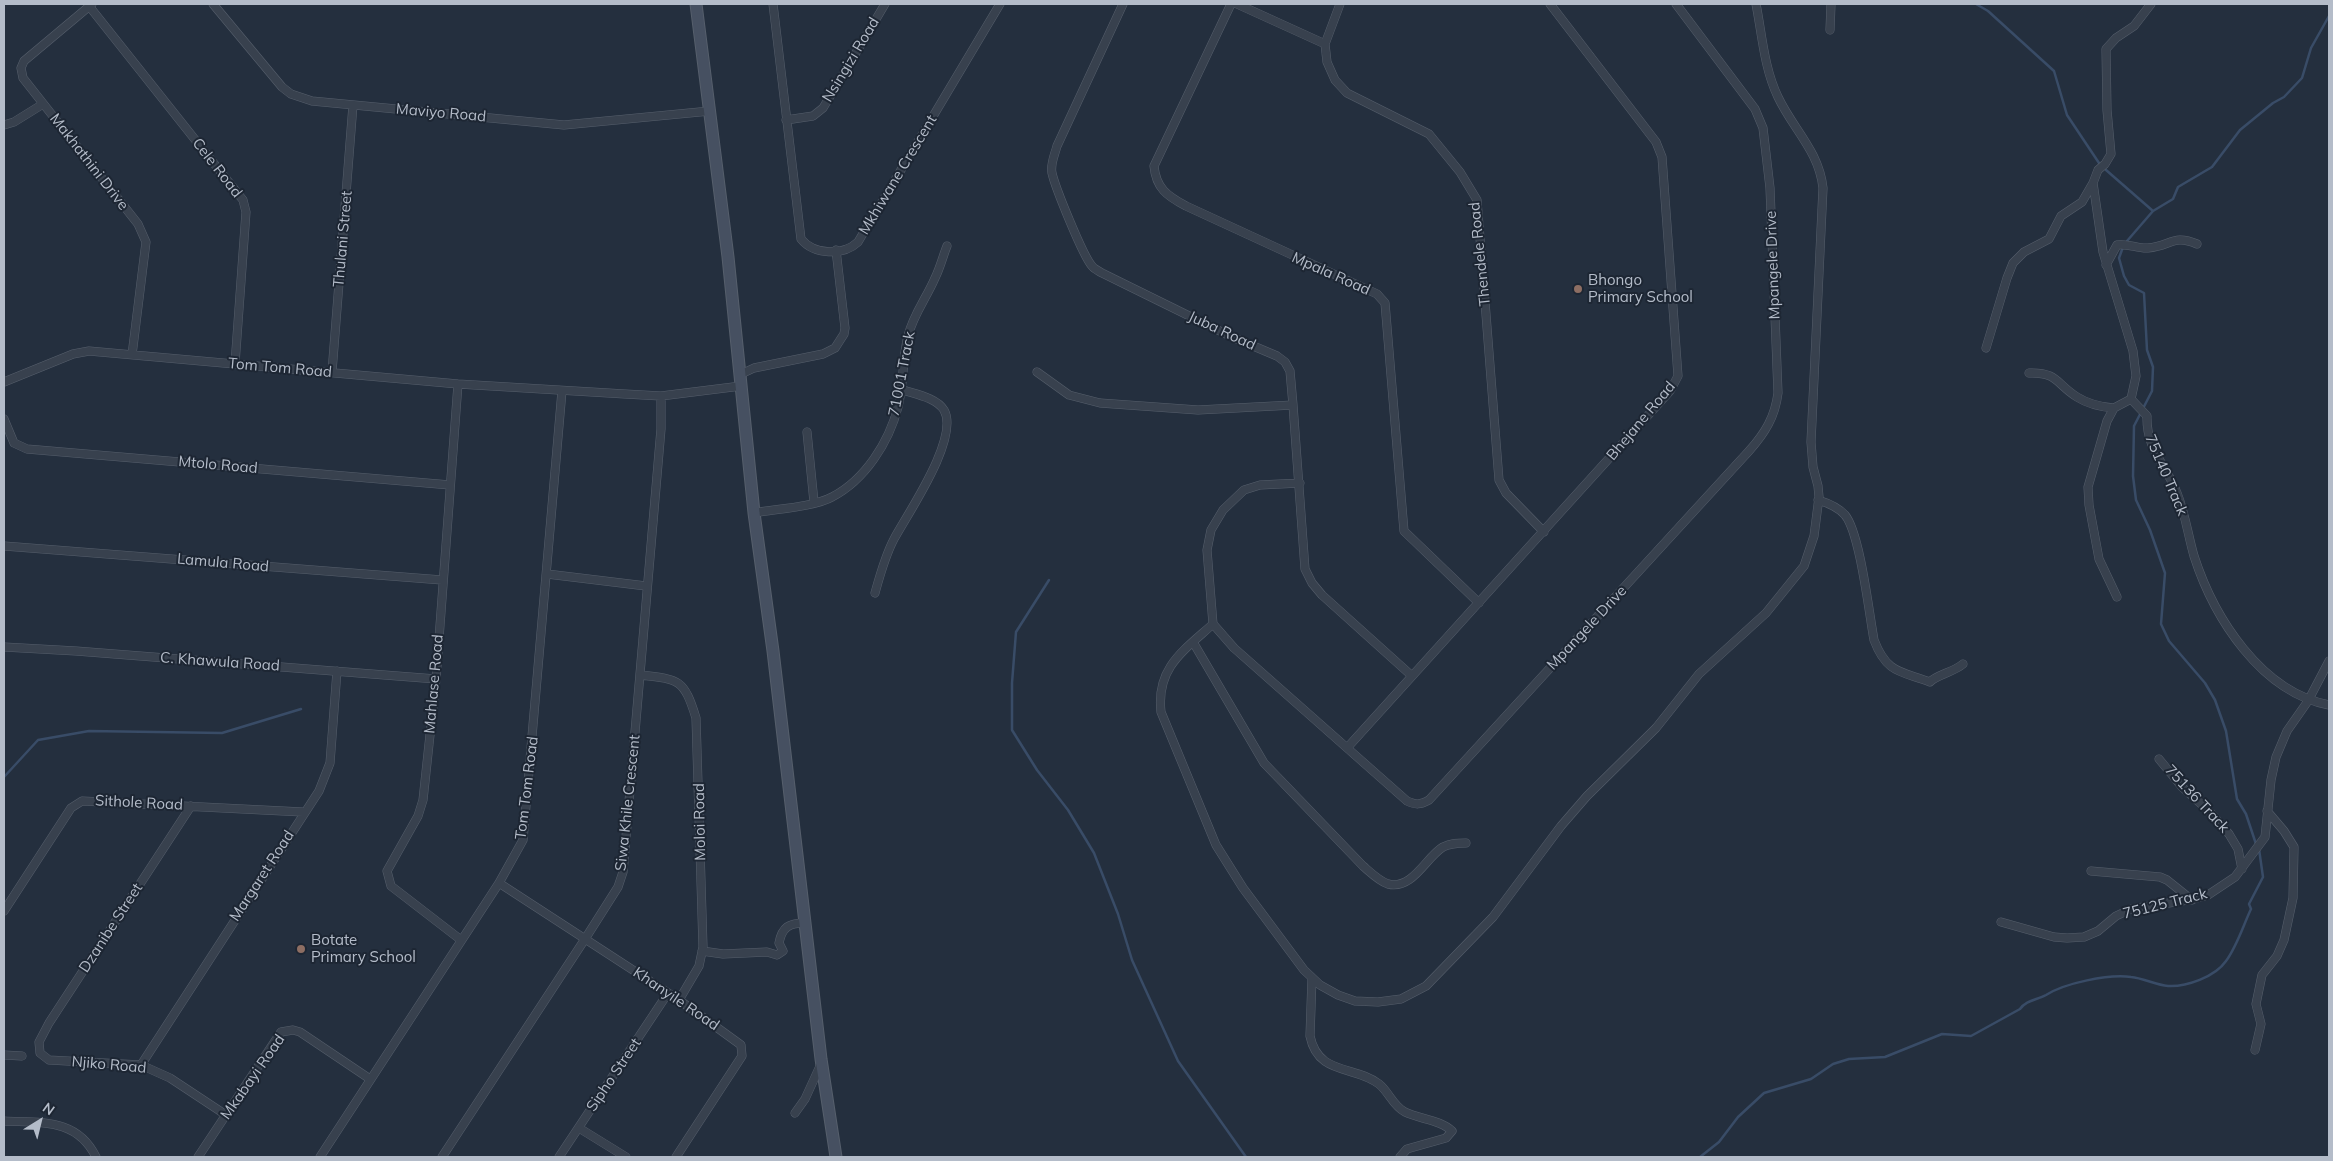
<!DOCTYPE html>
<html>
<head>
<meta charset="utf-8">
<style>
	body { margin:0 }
	#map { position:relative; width:2333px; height:1161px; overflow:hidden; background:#242f3e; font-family:Mulish,sans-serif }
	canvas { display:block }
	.frame { position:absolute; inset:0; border:5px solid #b4bcc9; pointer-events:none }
	.north { position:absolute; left:15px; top:1096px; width:50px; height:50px; -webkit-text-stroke:4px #1d2633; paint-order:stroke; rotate:36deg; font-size:14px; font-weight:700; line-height:20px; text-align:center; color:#b4bcc9 }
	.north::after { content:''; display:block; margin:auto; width:18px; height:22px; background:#b4bcc9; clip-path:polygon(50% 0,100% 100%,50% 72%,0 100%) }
</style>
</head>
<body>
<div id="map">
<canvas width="2333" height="1161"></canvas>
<div class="frame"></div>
<div class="north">N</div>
</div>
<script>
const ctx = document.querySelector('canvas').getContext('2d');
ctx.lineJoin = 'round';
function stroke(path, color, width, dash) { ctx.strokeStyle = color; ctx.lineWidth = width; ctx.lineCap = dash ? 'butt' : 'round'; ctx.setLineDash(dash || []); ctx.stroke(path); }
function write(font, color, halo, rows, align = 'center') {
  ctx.font = font + ' Mulish,sans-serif'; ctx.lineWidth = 4; ctx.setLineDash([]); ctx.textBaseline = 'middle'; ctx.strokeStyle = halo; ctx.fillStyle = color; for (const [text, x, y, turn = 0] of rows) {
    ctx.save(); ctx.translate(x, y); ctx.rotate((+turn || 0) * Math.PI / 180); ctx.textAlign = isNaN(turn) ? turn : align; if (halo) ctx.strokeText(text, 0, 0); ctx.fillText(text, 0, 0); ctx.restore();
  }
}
const stream = new Path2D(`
	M1976,4L1988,11L2054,71L2067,115L2099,163
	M2106,170L2153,211
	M2127,241L2153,211L2173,199L2178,187L2212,167L2240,130L2273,103L2284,97L2302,78L2311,48L2329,16
	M2123,247L2119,258L2124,276L2129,285L2144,293L2147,350L2153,367L2152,391L2134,426L2133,476L2136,500L2150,530L2165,573L2161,624L2169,641L2205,683L2215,700L2226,731L2237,799L2246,814L2256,844
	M1049,580L1016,632L1012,683V730L1037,770L1068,810L1094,853L1118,914L1132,960L1178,1061L1246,1157
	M4,777L38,740L89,731L222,733L301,709
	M1700,1157L1719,1142L1738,1117L1764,1093L1811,1079L1833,1064L1849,1059L1885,1057L1942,1034L1971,1036L2020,1009C2026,1000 2037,1000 2046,995C2065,983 2108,974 2131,977C2143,978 2156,985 2168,986C2186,987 2215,977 2226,961C2237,946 2243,926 2251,909L2249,904L2263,877L2259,849`);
const street = new Path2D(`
	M92,4L24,61L21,68L23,78L138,224L146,242L132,355
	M213,4L282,87L291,94L312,101L564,125L710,111
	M773,4L801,239C814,255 843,256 858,242L1000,4
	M1123,4L1057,146C1055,154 1050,164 1052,173C1055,187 1083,256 1092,266C1094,269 1099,271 1102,273L1232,337L1277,356L1285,362L1290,371L1293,405L1305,569L1312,583L1322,595L1412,676
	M1231,4L1154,166C1156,188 1167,196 1186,206L1377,294L1385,303L1404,531L1479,603
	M1237,4L1325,44
	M1340,4L1325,44L1327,62L1335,80L1347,93L1429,134L1460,172L1477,200L1499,480L1506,493L1544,532
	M89,6L243,200L246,212L235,364
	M1830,30L1831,4
	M786,120L813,116L823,108L885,4
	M4,125L14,122L43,104
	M2106,265L2117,245C2128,243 2138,249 2148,248C2171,246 2173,234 2197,244
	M1986,348L2007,278L2013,263L2024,252L2049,239L2061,216L2082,202L2093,183
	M332,372L353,105
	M1037,372L1069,395L1100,403L1198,410L1293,405
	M2029,373C2058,372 2056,384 2077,397C2088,404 2101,407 2114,408
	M739,375L754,368L823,354L835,348L844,334L845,328L836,250
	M4,382L73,354L89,351L458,384L625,394L661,396L741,386
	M458,384L436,679L423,800L418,816L387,871L391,886L461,940
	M2131,399L2136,376L2133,351L2103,252L2093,183L2098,170L2105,164L2111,154L2107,110L2106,49L2116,38L2134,26L2151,4
	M2131,399L2147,416C2146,450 2166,464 2177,493C2185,513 2188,535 2194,556C2214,618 2261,692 2329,705
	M4,419L14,443L27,449L450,485
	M807,432L814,502
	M1300,483L1260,485L1244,490L1223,510L1211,530L1207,550L1213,624L1234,648L1407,801C1416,805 1420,805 1429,800L1749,451C1765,433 1775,417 1778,393L1770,188L1763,128L1755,109L1676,4
	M1818,500C1828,503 1838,507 1845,515C1860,533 1869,613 1874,640C1887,674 1901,671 1930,682C1936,675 1954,672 1963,664
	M754,513C775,509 814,507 832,497C865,480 889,442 898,407C904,384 902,359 908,336C913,315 927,297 935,278C940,268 943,256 947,246
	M4,546L442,580
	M547,574L646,586
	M875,593C880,575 885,556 894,539C908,513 960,438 944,410C936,397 914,394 900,389
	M2117,597L2099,559L2089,505L2088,487L2107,421L2114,408L2131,399
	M1213,624C1183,651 1156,668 1161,712L1216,845L1243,888L1304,970L1320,985L1338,995L1355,1001L1378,1002L1401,999L1426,986L1493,917L1561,826L1587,796L1656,728L1699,674L1766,613L1804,566L1814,536L1819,497L1818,486L1813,467L1811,442L1823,188C1819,151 1793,129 1778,97C1764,68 1762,34 1756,4
	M1193,642L1264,763L1363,866C1370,872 1379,881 1388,884C1413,890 1426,857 1443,847C1451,843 1458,843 1466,843
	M4,647L76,651L436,679
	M640,675C679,679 684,679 696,718L703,947L699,966L679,1000
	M1347,748L1670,391L1678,376L1662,157L1656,142L1550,4
	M2159,759L2182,787L2210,812L2229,834L2238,849L2242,869
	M191,806L49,1023L39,1042L40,1053L49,1060L141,1065L170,1078L226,1115
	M2091,871L2160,877L2167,880L2192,900
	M499,883L679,1000L741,1045L742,1056L676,1157
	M4,911L71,808L82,801L303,812
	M2001,922L2054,937L2067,938L2084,937L2098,931L2116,916L2131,909L2194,899L2208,895L2235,877L2265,837L2271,780L2276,757L2287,731L2308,701L2329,661
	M702,951L723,954L767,952L777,955L783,951L779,943C782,927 789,923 805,923
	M1312,978L1310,1036C1318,1076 1355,1065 1379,1084C1389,1092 1393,1106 1405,1112C1419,1119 1441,1120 1452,1131L1446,1138L1407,1149L1400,1157
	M2255,1050L2261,1024L2256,1004L2262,975L2277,956L2284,940L2293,898L2294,847L2284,831L2267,811
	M4,1055L22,1056
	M141,1065L319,791L330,763L337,671
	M795,1113L805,1099L821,1064
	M4,1121C41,1123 77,1118 96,1157
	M579,1128L626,1157
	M198,1157L281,1032L293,1030L300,1032L370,1079
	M320,1157L499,883L523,840L562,391
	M442,1157L585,939L618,887L623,872L661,429V396
	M559,1157L668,993`);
const secondary = new Path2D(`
	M696,4L728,257L754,513L773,651L821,1059L836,1157`);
const markers = [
	[1578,289,5,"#8d6e63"],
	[301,949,5,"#8d6e63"]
];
const streetNames = [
	["Nsingizi Road",851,60,-59],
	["Maviyo Road",441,113,5],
	["Makhathini Drive",89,162,52],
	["Cele Road",217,168,52],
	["Mkhiwane Crescent",898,175,-59],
	["Thulani Street",343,239,-85],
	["Thendele Road",1480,254,-96],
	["Mpangele Drive",1773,265,-92],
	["Mpala Road",1331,274,24],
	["Juba Road",1222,331,25],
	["Tom Tom Road",280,368,5],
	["71001 Track",902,374,-79],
	["Bhejane Road",1641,421,-50],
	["Mtolo Road",218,465,5],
	["75140 Track",2166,475,67],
	["Lamula Road",223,563,5],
	["Mpangele Drive",1587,628,-47],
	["C. Khawula Road",220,662,4],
	["Mahlase Road",434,684,-85],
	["Tom Tom Road",527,788,-83],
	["75136 Track",2197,799,47],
	["Sithole Road",139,803,3],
	["Siwa Khile Crescent",628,803,-84],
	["Moloi Road",700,822,-91],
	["Margaret Road",262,876,-57],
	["75125 Track",2165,904,-14],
	["Dzanibe Street",111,928,-57],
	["Khanyile Road",676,999,34],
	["Njiko Road",109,1065,5],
	["Sipho Street",614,1075,-56],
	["Mkabayi Road",253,1077,-55]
];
const poiNames = [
	["Bhongo",1588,280],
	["Primary School",1588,297],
	["Botate",311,940],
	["Primary School",311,957]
];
stroke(stream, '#394c67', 2.5);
stroke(street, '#565f6c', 9);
stroke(secondary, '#565f6c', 13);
stroke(street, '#38414e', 8);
stroke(secondary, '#465061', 11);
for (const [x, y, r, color] of markers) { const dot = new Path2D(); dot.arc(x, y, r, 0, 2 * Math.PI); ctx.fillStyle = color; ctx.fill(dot); stroke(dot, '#1d2633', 2); }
write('15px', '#b4bcc9', '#1d2633', streetNames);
write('15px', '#b4bcc9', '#1d2633', poiNames, 'left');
</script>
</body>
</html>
